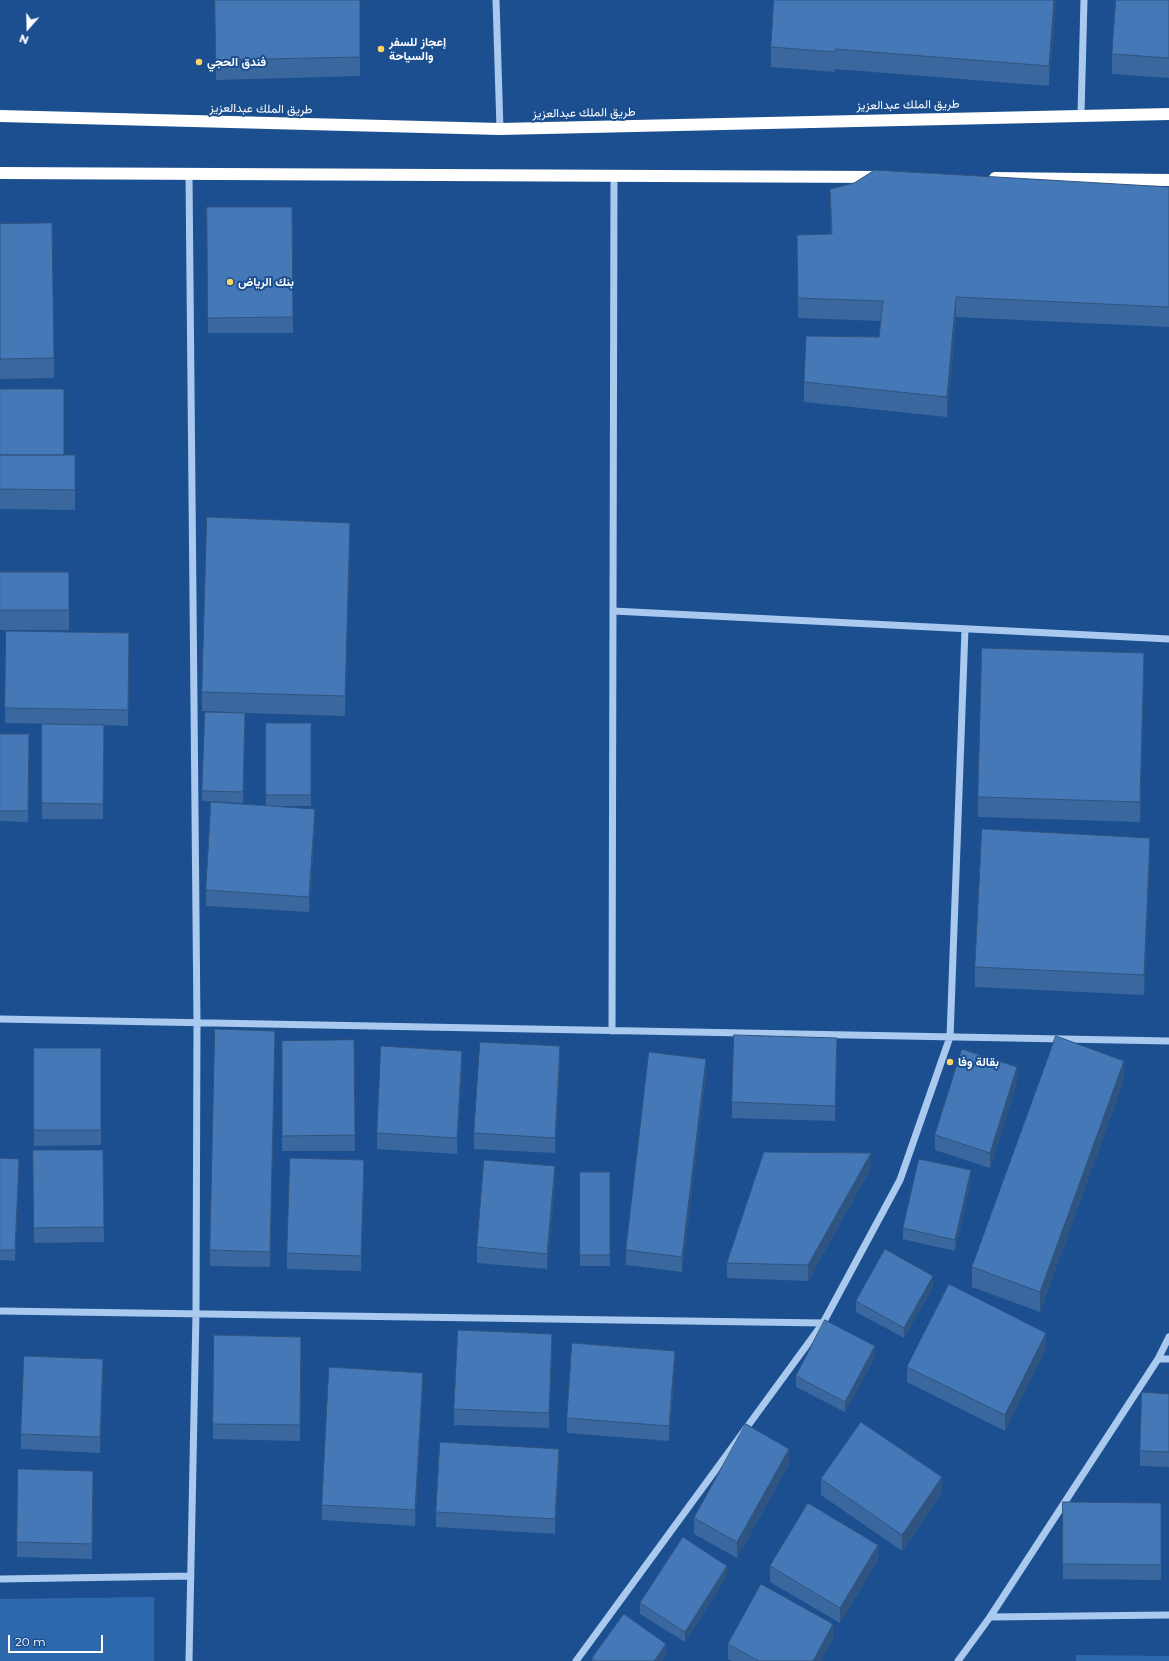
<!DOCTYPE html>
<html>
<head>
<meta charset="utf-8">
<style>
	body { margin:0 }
	#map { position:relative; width:1169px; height:1661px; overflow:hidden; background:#1b4f8f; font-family:Montserrat,sans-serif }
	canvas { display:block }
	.north { position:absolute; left:8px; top:8px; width:40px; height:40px; -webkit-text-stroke:3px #1b4f8f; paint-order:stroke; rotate:200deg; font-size:11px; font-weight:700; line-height:16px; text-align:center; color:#fff }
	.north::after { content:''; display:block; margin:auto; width:14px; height:18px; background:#fff; clip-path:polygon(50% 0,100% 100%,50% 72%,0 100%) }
	.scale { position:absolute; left:8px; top:1635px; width:95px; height:18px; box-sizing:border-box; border:2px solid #fff; border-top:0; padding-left:5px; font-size:12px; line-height:14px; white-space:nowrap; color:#fff; -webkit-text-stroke:3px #1b4f8f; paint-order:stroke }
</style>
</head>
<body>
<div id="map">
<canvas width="1169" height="1661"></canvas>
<div class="north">N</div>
<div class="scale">20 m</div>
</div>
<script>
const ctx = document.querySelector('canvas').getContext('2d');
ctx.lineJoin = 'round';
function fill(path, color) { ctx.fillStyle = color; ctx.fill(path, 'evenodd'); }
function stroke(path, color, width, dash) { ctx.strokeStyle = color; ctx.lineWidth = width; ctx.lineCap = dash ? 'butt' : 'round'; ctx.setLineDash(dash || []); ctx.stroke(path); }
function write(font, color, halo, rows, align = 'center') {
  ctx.font = font + ' Montserrat,Vazirmatn,sans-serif'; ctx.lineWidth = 4; ctx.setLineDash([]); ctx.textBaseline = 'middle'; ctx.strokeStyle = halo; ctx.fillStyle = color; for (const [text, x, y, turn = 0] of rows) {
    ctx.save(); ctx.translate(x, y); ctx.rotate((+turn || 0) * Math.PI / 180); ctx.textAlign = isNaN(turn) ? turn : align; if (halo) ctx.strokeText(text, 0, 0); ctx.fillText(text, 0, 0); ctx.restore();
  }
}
const green = new Path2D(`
	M154,1597V1661H0V1599Z
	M1076,1655L1169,1656V1661H1076Z`);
const minor = new Path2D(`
	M496,0L500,129
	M1081,114L1084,0
	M189,175L197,1023L196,1313L189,1661
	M613,611L1169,639
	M0,1019L1169,1041
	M612,1031L614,174
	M0,1311L823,1323
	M1158,1359H1169
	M0,1579L191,1576
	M990,1617L1169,1615
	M576,1661L823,1323L900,1180L950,1037L965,629
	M958,1661L990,1617L1158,1359L1169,1337`);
const highway = new Path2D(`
	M0,116L500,129L1169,114
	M0,173C293,176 586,174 879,177
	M995,178L1169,180`);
const wall = new Path2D(`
	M215,0H360V76L216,80Z
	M1056,0L1049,86L835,69V72L771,67V47Z
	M1169,0V78L1112,74V54Z
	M1169,187V327L956,317L947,417L804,402V382L879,337L881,321L798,318L797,235L831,234L830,189Z
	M207,207H292L293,333H208Z
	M0,224L54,358V378L0,379Z
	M0,389L64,455H75V510L0,509Z
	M350,543L345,716L245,713L243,803L202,801V791L232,712L202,711V692Z
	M0,572H69V630H0Z
	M6,631L129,633L128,726L104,725L103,819H42V724H54L5,723Z
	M1144,672L1140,822L978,817V797Z
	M266,723H311V806H266Z
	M0,734H29L28,822L0,821Z
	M315,825L309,912L206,906V890Z
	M1150,858L1144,995L975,987V967Z
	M354,1040L355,1151H282V1041Z
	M275,1046L270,1267L210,1266V1250Z
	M34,1048H101V1145L34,1146Z
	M837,1053L835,1121L732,1118V1102Z
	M560,1061L555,1153L474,1149V1133Z
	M462,1066L457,1154L377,1149V1133Z
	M706,1074L682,1272L626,1265V1250Z
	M1124,1080L1040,1312L972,1287V1267Z
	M1017,1082L990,1168L935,1150V1135Z
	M33,1150H103L104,1242L34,1243Z
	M0,1158L19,1169L15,1261L0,1260Z
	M871,1168L808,1281L727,1278V1263Z
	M580,1172H610V1266H580Z
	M364,1176L361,1271L287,1269V1253Z
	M971,1181L955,1251L903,1239V1228Z
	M555,1182L547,1269L477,1263V1247Z
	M933,1287L904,1338L856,1312V1301Z
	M552,1349L549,1428L454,1425V1409Z
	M1046,1349L1005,1431L907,1382V1367Z
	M301,1352L300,1441L213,1439V1424Z
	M875,1357L845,1412L796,1387V1376Z
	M675,1366L669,1441L567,1433V1418Z
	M103,1374L100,1453L21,1449V1434Z
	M423,1388L415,1526L322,1520V1505Z
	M1169,1394V1467L1140,1466V1451Z
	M789,1464L737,1558L694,1534V1518Z
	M559,1465L555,1534L436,1527V1512Z
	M18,1469L93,1471L92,1559L17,1557Z
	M821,1479L942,1493L902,1551L821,1495Z
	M1063,1502L1161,1503V1580L1063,1579Z
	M878,1560L840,1623L770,1582V1566Z
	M727,1576L685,1642L640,1614V1603Z
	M833,1639L821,1661H732L728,1659V1644Z
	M666,1655L661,1661H592V1658Z`);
const shadedWall = new Path2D(`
	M1054,0H1056L1049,86V66Z
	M956,297V317L947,417V397Z
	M350,523V543L345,716V696Z
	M1144,653V672L1140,822V802Z
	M315,809V825L309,912V897Z
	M1150,838V858L1144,995V975Z
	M275,1031V1046L270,1267V1252Z
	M837,1038V1053L835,1121V1106Z
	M560,1046V1061L555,1153V1138Z
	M462,1051V1066L457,1154V1138Z
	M706,1059V1074L682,1272V1257Z
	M1124,1061V1080L1040,1312V1292Z
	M1017,1067V1082L990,1168V1153Z
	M871,1153V1168L808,1281V1265Z
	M19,1159V1169L15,1261V1250Z
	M364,1160V1176L361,1271V1256Z
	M555,1166V1182L547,1269V1254Z
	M971,1170V1181L955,1251V1240Z
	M933,1276V1287L904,1338V1328Z
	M1046,1333V1349L1005,1431V1415Z
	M552,1334V1349L549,1428V1413Z
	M875,1346V1357L845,1412V1402Z
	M675,1351V1366L669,1441V1426Z
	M103,1359V1374L100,1453V1437Z
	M423,1373V1388L415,1526V1510Z
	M559,1449V1465L555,1534V1519Z
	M789,1449V1464L737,1558V1542Z
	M942,1477V1493L902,1551V1535Z
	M878,1545V1560L840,1623V1608Z
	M727,1566V1576L685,1642V1632Z
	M833,1624V1639L821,1661H813Z
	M666,1644V1655L661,1661H654Z`);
const building = new Path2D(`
	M215,0H360V57L216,60Z
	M774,0H1054L1049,66L835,49V52L771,47Z
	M1116,0H1169V58L1112,54Z
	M875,170L1169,187V307L956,297L947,397L804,382L806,336L879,337L883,301L798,298L797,235L832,234L830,189L854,183Z
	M207,207H292L293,317L208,318Z
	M52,223L54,358L0,359V224Z
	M0,389H64V455H0Z
	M0,455H75V490L0,489Z
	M207,517L350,523L345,696L202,692Z
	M0,572H69V610H0Z
	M6,631L129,633L128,710L5,708Z
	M982,648L1144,653L1140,802L978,797Z
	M205,712L245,713L243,792L202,791Z
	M266,723H311V795H266Z
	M42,724L104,725L103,804L42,803Z
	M0,734H29L28,811H0Z
	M211,802L315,809L309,897L206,890Z
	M982,829L1150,838L1144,975L975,967Z
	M215,1029L275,1031L270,1252L210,1250Z
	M734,1035L837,1038L835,1106L732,1102Z
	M1056,1036L1124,1061L1040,1292L972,1267Z
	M354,1040L355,1135L282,1136V1041Z
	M480,1042L560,1046L555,1138L474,1133Z
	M381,1046L462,1051L457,1138L377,1133Z
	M34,1048H101V1130H34Z
	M962,1049L1017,1067L990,1153L935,1135Z
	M649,1052L706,1059L682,1257L626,1250Z
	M33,1150H103L104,1227L34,1228Z
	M764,1152L871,1153L808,1265L727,1263Z
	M0,1158L19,1159L15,1250H0Z
	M290,1158L364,1160L361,1256L287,1253Z
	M919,1159L971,1170L955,1240L903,1228Z
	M484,1160L555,1166L547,1254L477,1247Z
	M580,1172H610V1255H580Z
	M885,1249L933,1276L904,1328L856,1301Z
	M949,1284L1046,1333L1005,1415L907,1367Z
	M825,1320L875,1346L845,1402L796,1376Z
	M458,1330L552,1334L549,1413L454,1409Z
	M214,1335L301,1337L300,1425L213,1424Z
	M572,1343L675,1351L669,1426L567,1418Z
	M24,1356L103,1359L100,1437L21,1434Z
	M329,1367L423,1373L415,1510L322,1505Z
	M1142,1392L1169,1394V1452L1140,1451Z
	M861,1422L942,1477L902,1535L821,1479Z
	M746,1424L789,1449L737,1542L694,1518Z
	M440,1442L559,1449L555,1519L436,1512Z
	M18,1469L93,1471L92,1544L17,1542Z
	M1063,1502L1161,1503V1565L1063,1564Z
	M808,1503L878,1545L840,1608L770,1566Z
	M683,1537L727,1566L685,1632L640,1603Z
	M761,1584L833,1624L813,1661H759L728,1644Z
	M624,1614L666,1644L654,1661H596L592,1658Z`);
const markers = [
	[381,49,4,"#ffd166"],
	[199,62,4,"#ffd166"],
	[230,282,4,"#ffd166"],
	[950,1062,4,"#ffd166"]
];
const poiNames = [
	["إعجاز للسفر",389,42],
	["والسياحة",389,56],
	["فندق الحجي",207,62],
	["بنك الرياض",238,282],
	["بقالة وفا",958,1062]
];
const streetNames = [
	["طريق الملك عبدالعزيز",908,105,-1],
	["طريق الملك عبدالعزيز",261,109,1],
	["طريق الملك عبدالعزيز",584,113,-1]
];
fill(green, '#2e69ad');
stroke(minor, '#a9c9ee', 7);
stroke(highway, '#fff', 12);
fill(wall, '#3a679d');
fill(shadedWall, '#305480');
fill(building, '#4478b7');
stroke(building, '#305480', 1);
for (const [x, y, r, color] of markers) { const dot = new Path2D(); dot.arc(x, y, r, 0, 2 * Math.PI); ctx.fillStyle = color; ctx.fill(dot); stroke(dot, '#1b4f8f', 1.5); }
write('bold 12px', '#fff', '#1b4f8f', poiNames, 'left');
write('12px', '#fff', '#1b4f8f', streetNames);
</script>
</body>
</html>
